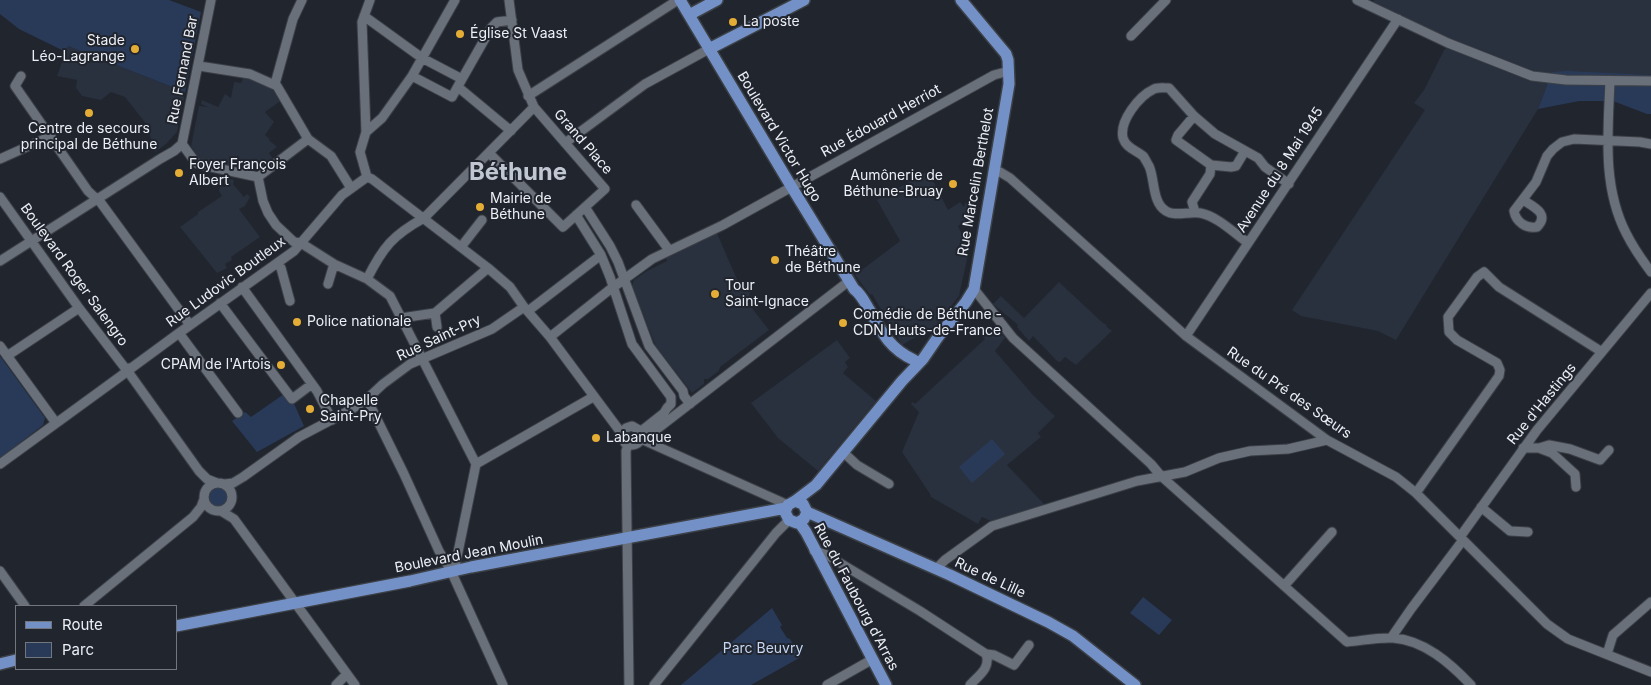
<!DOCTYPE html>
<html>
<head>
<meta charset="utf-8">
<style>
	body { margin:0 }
	#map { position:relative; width:1651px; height:685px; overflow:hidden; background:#21252e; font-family:Inter,sans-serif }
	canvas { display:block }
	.legend { position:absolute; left:15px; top:605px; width:162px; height:65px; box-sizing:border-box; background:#21252e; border:1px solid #72767e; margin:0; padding:6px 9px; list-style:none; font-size:15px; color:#eceff5 }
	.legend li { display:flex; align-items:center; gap:10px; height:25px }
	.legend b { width:25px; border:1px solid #72767e }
</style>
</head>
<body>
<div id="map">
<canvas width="1651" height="685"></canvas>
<ul class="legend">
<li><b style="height:6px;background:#7491c7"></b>Route</li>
<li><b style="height:14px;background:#293a59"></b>Parc</li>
</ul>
</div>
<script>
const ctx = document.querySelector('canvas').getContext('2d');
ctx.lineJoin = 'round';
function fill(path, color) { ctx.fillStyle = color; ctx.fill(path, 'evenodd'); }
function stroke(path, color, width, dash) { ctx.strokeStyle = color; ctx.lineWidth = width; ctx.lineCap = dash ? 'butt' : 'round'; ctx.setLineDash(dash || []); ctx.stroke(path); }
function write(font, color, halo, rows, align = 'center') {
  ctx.font = font + ' Inter,sans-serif'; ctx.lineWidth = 4; ctx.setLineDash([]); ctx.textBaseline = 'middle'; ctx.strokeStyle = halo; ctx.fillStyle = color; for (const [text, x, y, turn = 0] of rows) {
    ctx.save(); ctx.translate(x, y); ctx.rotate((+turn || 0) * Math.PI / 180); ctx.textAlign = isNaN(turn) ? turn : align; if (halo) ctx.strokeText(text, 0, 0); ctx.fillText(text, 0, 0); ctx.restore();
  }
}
const built = new Path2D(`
	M1374,0H1651V75L1552,72L1538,109L1396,340L1378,331L1301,316L1292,310L1425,110L1414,103L1424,90L1444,50L1454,41L1373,2Z
	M68,46L185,92L177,132L166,144L155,152L147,125L125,97L111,92L101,100L82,96L76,88L77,80L57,76Z
	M245,75L275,89L282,100L265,112L274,122L265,135L270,139L269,140L277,147L269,153L273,159L262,168L252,169L250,172L199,160L191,146L199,106L208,107L201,104L202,100L218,107L225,94L231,98L234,82L241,83Z
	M928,171L948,210L960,202L964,207L965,203H969L967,212L971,216L958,226L969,250L959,296L934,328H931L902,345L872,294L870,295L855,275L900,241L877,200Z
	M226,178L234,180L233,184L244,197L247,194L250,197L245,206L239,209L260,237L231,257L232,260L225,264L227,268L217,273L180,227L198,214V212L222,196L219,191L220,186L225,187Z
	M717,233L739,284L745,286L750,292L748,303L769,330L720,367L719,371L708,379H704V384L692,393L656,347L632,286L634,280L647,271L667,261L666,258Z
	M1059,282L1103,323L1107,325L1106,326L1112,331L1076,365L1065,357L1060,362L1057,361L1033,336L1029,341L1017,327L1018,325L993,304L1001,296L1024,318Z
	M995,325L1005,338L995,351L1033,395L1055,416L1038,433L1041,437L1007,465L1046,506L993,522L982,517L978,524L931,497L930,494L902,452L919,412L911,404L913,402L915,404L985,339L983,337Z
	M837,340L850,358L845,362L848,367L843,373L876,401L818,471L778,438L751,403Z`);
const green = new Path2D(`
	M0,0H169L201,12L185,92L68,46L66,52L19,29L0,14Z
	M1567,71L1651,75V114H1647L1613,101H1579L1538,109L1552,72Z
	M0,356L45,418L43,425L0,458Z
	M287,392L292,399L304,426L257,452L232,421L245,412L251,417Z
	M992,439L1005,454L972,483L959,467Z
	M217,487C225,488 229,493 227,501L220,507H213L207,499L211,489Z
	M1143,597L1172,620L1159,635L1130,613Z
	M772,608L782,625L780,627L787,638L790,639L801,657L751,685H681Z`);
const minor = new Path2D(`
	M1357,0L1448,43L1532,76L1566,80L1651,81
	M364,16L422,58L462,79L452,97L412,76
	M1131,36L1166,0
	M199,66L250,74L277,86L308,139L331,156L351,188
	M21,76L15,86L88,191L101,203L190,325
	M462,79L491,28L497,22L512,20
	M1610,81C1608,132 1602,186 1626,233C1633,247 1642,260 1651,272
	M275,84L293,19L302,0
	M458,87L511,131
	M528,96L678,0
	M1194,116L1178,135L1176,140L1211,165L1210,174L1192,202L1195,212
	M366,132L382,118L412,76L455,0
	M565,143L645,84L709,49
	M182,144L211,0
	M182,144L196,163L202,165L258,177
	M489,153L563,227L605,189L534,107L518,70L509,0
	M0,159L51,136
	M1211,165L1231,167L1236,166L1245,151
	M993,173L1000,172L1010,178L1186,336L1327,440L1396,477L1416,493L1547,624L1568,639L1651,672
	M258,177L263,201L268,213L276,225L294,242L301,243L334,264L367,279L390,296L476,464
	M258,177L308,139
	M367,177L372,179L488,268L510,287L524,307L550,337L622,434L625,443C636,449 645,440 639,430L632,426L626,428L622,434
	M367,177L360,152L366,132L362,22L370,0
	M0,197L79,308L125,368
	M1523,200C1534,207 1550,214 1537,227C1526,229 1516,222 1514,211L1536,182L1547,156L1553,149L1562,142L1574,139L1640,142L1651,144
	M636,205L669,250
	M585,207L610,246L618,262L649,346L683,391L684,396L690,404
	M576,215L601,255L610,277L632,344L671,397V404L667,408L664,413L640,432
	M1248,243C1234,233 1217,216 1200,213C1189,211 1175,217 1166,211C1152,203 1155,179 1149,166C1147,163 1145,158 1143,156C1136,150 1126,148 1123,138C1119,121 1139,96 1154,89C1158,87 1164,88 1169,88L1194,116L1215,134L1258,158L1265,167L1289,184
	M461,247L482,220
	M0,261L160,159L174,151L182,144
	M277,264L281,268L290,301
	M367,279C383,247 393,235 424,218L534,107
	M328,284L334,264
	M242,287L317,391L332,420
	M974,289L1013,338L1151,464L1161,476L1347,642C1361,641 1378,637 1393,638C1424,640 1450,663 1471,685
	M220,303L292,399L312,384
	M528,311L601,255
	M435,313L437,327
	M401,318L435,313L488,268
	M179,333L238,413
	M1186,336L1398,19
	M550,337L608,291L652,259L723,225L994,75L1009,71
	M0,346L56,423
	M7,356L79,308
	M130,369L179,333L294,251L342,195L367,177
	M129,373L199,471L207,479L217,483
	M367,399L404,474L439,551L451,571L503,685
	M642,437L652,433L849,281
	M641,439L788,505
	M628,445L626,451L629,685
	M1523,448H1539L1552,453L1575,474L1576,487
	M1539,448L1549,445L1570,449L1600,460L1609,450
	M843,452L857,465L889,484
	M0,464L125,373H129L130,370L129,368
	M476,464L593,397
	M204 497a14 14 0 1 1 28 0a14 14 0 1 1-28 0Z
	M225,484L233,483L243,477L299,437L352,409L367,399L383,384L410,364L492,329L524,307
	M1416,493L1499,376L1500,370L1497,363L1457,340L1449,332L1448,317L1477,277L1484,272L1499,287L1602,352
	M1481,507L1510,531L1528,532
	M221,511L234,519L355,685
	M1460,537L1537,430L1651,293
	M814,551L825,554L920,611L986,654C991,668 979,675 970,685
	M936,569L945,560L992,526L1137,481L1185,472L1219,458L1250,451L1288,449L1327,440
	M0,571L25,606
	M451,571L456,562L476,464
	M1284,586L1332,532
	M84,606L193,517L201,507L204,499
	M1391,638L1411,609L1463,540
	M986,654L994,655L1014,665L1029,645
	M1607,654L1613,635L1651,602
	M336,685L347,674
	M654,685L776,533L789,520
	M827,685L873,659`);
const major = new Path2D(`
	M680,0L791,186L854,289C862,295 865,303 870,311C882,333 890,349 914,360
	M689,15L717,0
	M709,49L804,0
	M795,501L803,504L807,512L804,519L797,523L789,520L785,512L788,505L795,501L816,485L902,381L923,359L938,337L966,302L974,289L1009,84L1008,60L1006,54L961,0
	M807,512L950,575L1048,622L1073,636L1135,685
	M799,522L806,532L886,685
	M176,626L410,581L471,567L786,508
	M0,664L16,660`);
const markers = [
	[733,22,5,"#e4ad35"],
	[460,34,5,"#e4ad35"],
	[135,49,5,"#e4ad35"],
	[89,113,5,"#e4ad35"],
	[179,173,5,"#e4ad35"],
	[953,184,5,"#e4ad35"],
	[480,207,5,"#e4ad35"],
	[775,260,5,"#e4ad35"],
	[715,294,5,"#e4ad35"],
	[297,322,5,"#e4ad35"],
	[843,323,5,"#e4ad35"],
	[281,365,5,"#e4ad35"],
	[310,409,5,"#e4ad35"],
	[596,438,5,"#e4ad35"]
];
const poiNames = [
	["La poste",743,22],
	["Église St Vaast",470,34],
	["Stade",125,41,"right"],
	["Léo-Lagrange",125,57,"right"],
	["Centre de secours",89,129,"center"],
	["principal de Béthune",89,145,"center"],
	["Foyer François",189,165],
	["Albert",189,181],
	["Aumônerie de",943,176,"right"],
	["Béthune-Bruay",943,192,"right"],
	["Mairie de",490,199],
	["Béthune",490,215],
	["Théâtre",785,252],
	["de Béthune",785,268],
	["Tour",725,286],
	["Saint-Ignace",725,302],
	["Comédie de Béthune -",853,315],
	["CDN Hauts-de-France",853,331],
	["Police nationale",307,322],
	["CPAM de l'Artois",271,365,"right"],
	["Chapelle",320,401],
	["Saint-Pry",320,417],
	["Labanque",606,438]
];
const streetNames = [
	["Rue Fernand Bar",183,70,-79],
	["Rue Édouard Herriot",881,121,-29],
	["Boulevard Victor Hugo",779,137,59],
	["Grand Place",583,142,49],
	["Avenue du 8 Mai 1945",1280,170,-57],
	["Rue Marcelin Berthelot",976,182,-80],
	["Boulevard Roger Salengro",74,275,54],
	["Rue Ludovic Boutleux",226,282,-36],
	["Rue Saint-Pry",439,338,-25],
	["Rue du Pré des Sœurs",1289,393,35],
	["Rue d'Hastings",1542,404,-51],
	["Boulevard Jean Moulin",469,554,-11],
	["Rue de Lille",990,578,25],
	["Rue du Faubourg d'Arras",856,597,62]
];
const parkNames = [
	["Parc Beuvry",763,649]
];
const townNames = [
	["Béthune",518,173]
];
fill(built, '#29303e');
fill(green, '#293a59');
stroke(minor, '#3c4047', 11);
stroke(major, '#3c4047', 14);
stroke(minor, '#6a707a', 9);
stroke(major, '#7491c7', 11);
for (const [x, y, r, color] of markers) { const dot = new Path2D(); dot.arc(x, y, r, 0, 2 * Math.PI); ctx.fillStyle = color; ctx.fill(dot); stroke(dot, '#21252e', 2); }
write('14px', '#eceff5', '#21252e', poiNames, 'left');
write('14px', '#eceff5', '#21252e', streetNames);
write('14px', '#c6d6f3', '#21252e', parkNames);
write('bold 24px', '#c1c7d2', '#21252e', townNames);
</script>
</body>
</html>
